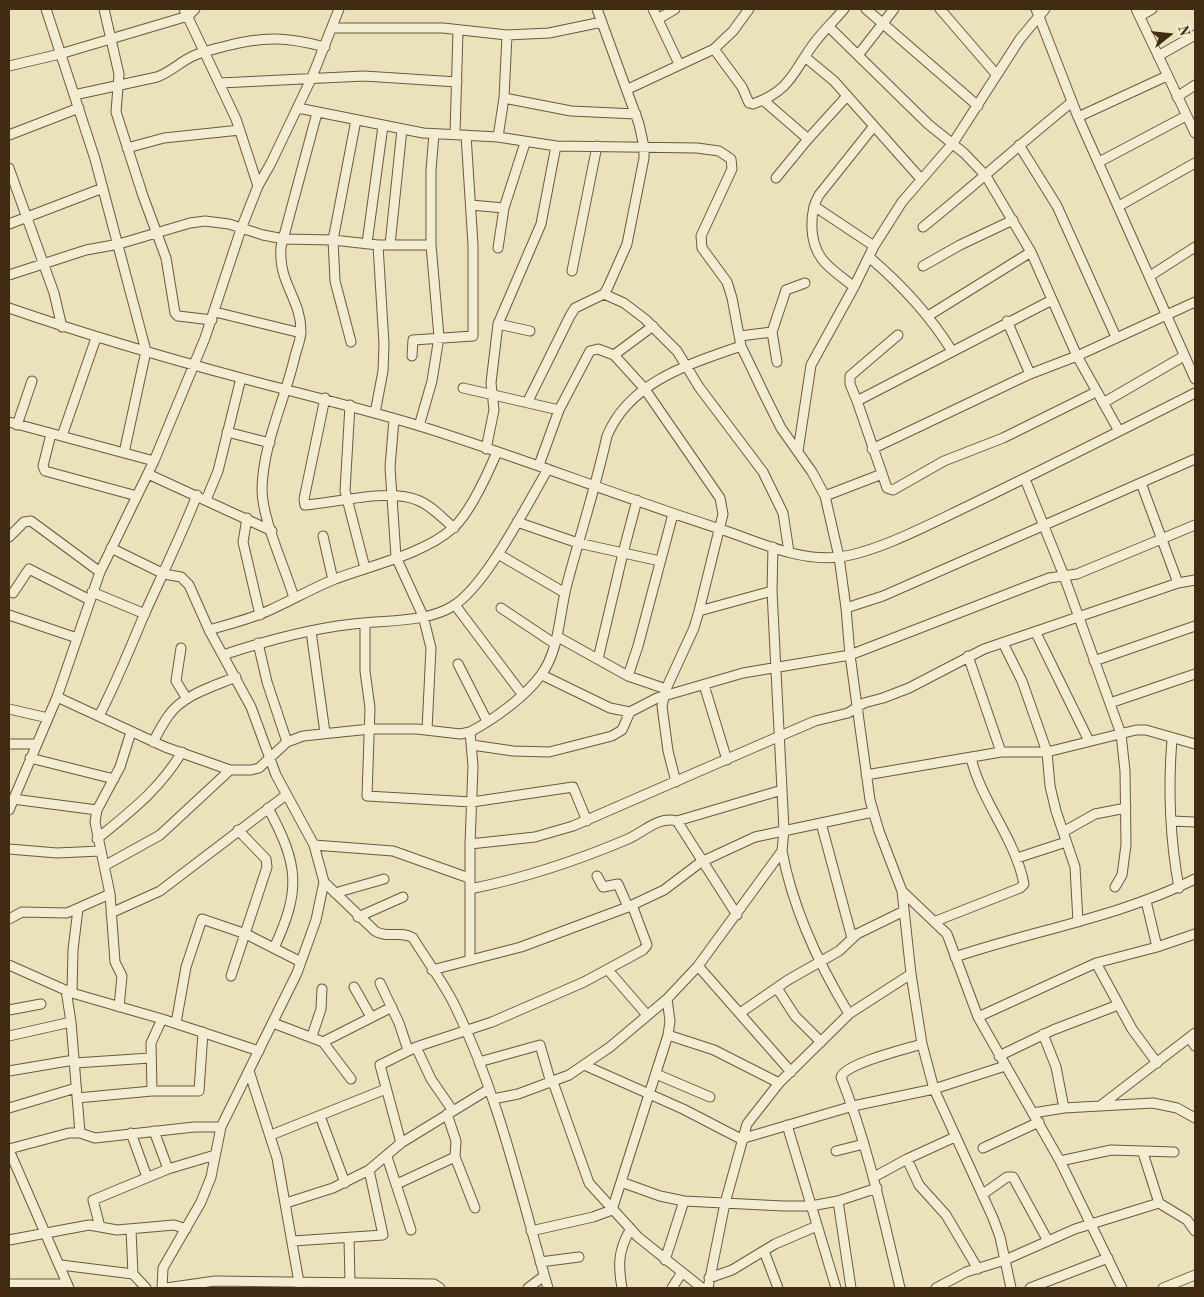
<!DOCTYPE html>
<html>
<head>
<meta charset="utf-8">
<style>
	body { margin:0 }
	#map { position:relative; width:1204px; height:1297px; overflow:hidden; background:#ebe1bb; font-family:"Old Standard TT",serif }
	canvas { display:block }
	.frame { position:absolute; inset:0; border:10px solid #412c13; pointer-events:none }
	.north { position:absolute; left:1144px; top:10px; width:50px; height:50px; -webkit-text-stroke:4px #f2ecd3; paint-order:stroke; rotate:74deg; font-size:14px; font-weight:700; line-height:20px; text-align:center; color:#412c13 }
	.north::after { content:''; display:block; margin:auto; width:18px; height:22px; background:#412c13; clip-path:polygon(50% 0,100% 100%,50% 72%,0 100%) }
</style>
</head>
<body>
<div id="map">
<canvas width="1204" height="1297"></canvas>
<div class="frame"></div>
<div class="north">N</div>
</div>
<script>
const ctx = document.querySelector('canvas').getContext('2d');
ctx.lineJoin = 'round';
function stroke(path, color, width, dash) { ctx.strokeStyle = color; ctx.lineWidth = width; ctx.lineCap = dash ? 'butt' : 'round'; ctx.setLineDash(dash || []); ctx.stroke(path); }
const minor = new Path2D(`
	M46,9L95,159L146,351L124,453
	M104,9L119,74L116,112L143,196L166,258L175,313L178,316L212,320
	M184,9L236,119L258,186
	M653,9L679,64
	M866,9L978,106
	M940,9L996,74
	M1036,9L1078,117L1195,379
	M1136,9L1195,133
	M1140,16L1152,9
	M658,19L675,9
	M829,27L928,124L964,153L986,176L1031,252L1077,356L1119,431
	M332,28H443L507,35L549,33L602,22
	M714,49L742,87L749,103L753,104C792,90 793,71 815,42C824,30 835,20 844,9
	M859,54L894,9
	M1158,56L1195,35
	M805,57L834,81L921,179
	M9,66L60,54L188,16L195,9
	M220,83L364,76L457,82
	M628,89L714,49L733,31L749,9
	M74,95L157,77C171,72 180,62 193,56C204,51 215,49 226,46C264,36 288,37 325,47
	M1177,97L1195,85
	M504,98L571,111L636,114
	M763,100L808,139L847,96
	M298,108L423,133L498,137L556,146L697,148L719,151L731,159L732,169L701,236L702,248L727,282L732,298L741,346L765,396L781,428L812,472L825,496L839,557L846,608L850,655L870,800L879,831L902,891L911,974L922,1044L934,1089L993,1218L1000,1237L1011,1288
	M1078,117L1167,76
	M455,134L458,31
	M9,135L79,108
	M498,137L504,98L507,35
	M1019,145L1057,206L1116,337
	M127,148L164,138L240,130
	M1099,162L1186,116
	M9,168L54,293L62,327
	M776,178L808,139
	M471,205L504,208
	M814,206L874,246
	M1119,206L1195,163
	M9,224L103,188
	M923,227C974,186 1021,143 1072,102
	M367,243L383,126
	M390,245L402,129
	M498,248L504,208L525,143
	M869,257C902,285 929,314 952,351
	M923,266L960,245L1013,220
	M572,271L597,146
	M9,275L86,250L119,244L190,223L205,221L229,224L263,235L284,239L333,240L378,245H431
	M1150,276L1195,247
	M854,287C844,278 830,270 822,259C809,242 809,212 819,195L874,126
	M604,294L624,303L645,319L677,351L699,387L763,472L783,513L789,552
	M1052,300L857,401L887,488L893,490L944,461L1003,438L1096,392
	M9,308C87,335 166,358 245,379C305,395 364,409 423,427C522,458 618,496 717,528C755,540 797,562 839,557C878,552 932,523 968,506C1044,469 1120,431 1195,393
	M215,312L301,333
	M928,316L1031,252
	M1007,321L1030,374
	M498,324L530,331
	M772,332L777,362
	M740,336L772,332L786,290L805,283
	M351,342L335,281L333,240L356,120
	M614,355L653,326
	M412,356L413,340L473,336V245L466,135
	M463,388L559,410
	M325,398L304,499L305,505C336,503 389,488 417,500C431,505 442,518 454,528
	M528,401L570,316L575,308L604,294L608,287L627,244L644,158V147L639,124L597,9
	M857,401L850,384V376L898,335
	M1103,403L1184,356
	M350,405L345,491L365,568
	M375,413L383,371L384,344L378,245
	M394,419L390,467L396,557L423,616L431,648L427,730
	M9,422L154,461
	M17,425L32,381
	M419,426L432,381L439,337L431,245V170L434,134
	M227,432L270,443
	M51,434L43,466L45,471L137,496
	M62,436L96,338
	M486,449L494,410L491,383L498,324L541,224L556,146
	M872,449L1030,374L1077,356L1195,302
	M798,451L811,365L854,287L874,246L902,202L953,143L1020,39L1045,9
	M539,465L559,410L590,351L598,349L614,355L644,388L720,498L723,514L699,611L694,628L666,689L662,706L668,751L676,782
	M148,474L272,531
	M1025,479L1064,576L1121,734L1125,771L1126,845L1122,875L1115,887
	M1141,483L1178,583
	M825,496L882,474
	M206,500L218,471L241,378
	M247,518L243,542L260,615
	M517,522L578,543L660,561
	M323,536L333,580
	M9,537L24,522L31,521L100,572
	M111,548L164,574L181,577L189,585L209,630L251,707L276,775L314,845L324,882L316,920L297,973L221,1127L211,1177L201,1202L163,1268L162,1288
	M498,554L565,593
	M92,592L145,614
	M13,593L29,569L90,600
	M294,598C285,567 262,520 262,489C263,443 285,400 295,356C297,348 301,339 301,331C301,299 278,283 281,247L317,113
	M455,605L522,694
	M501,608L555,644
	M846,608L883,596L1195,459
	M699,611L772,591
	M9,615L77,638
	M365,623V671L370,708L367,796L472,802L573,787L587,821
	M209,630C229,624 251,619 270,610C292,600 313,588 335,579C372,565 424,554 453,528C470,513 488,473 497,452
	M311,631L325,733
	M1036,633L1089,741
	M558,637L628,676L666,689
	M258,643L267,682L287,742
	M1003,643L1022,681L1047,752L1050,786L1056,811L1075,867L1078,922
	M181,648L176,681L187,699
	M223,655C265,641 308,629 353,624C384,620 426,623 453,606C486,586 527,504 548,469
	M968,656L1001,752
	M598,659L623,553L637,500
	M1094,661L1195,626
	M458,664L487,721
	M542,675L610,708L630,712L657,698L743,673L850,655L1049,578L1077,574L1195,525
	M628,676L638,646L673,514
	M704,685L727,760
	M57,697L165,747L230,770H251L259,768L287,742L303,736L370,729H417L460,734L470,732C494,719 524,698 541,675C560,649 559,614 567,584C580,535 596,486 607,436C630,381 690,364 741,346
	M1110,703L1195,674
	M9,709L48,718
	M99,716C116,683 130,649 144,615C162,575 181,536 197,495
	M470,732L473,766L470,844V959
	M1172,739C1168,788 1170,839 1179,888
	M153,742C158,733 163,723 169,715C183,695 214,686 236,677
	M9,744H35
	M472,745L513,751L549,752L561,749L612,736L622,730L630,712
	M30,758L114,779
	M866,775L1001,752H1047L1136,730H1146L1195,744
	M13,799L97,810
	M268,808C299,865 301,890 274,948
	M9,810L57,697L100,572L154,461L205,338L241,229L258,186L271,163L312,77L339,9
	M677,821L737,915
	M1171,821L1195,822
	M821,823L852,938
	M1063,832L1095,814L1126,808
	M97,839C131,811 159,790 182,752
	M470,844L535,837L573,826L780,736L815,721L848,713L864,703L883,698L909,688L984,649L1178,583L1195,580
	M314,845L393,851L469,878
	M9,849L57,853L100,851
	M782,851C793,910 818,963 849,1014
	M1017,858L1066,842
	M106,865L160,835L230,770
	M597,876L603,887L618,884L628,907
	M324,882L375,931C387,939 402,930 413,938C427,961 444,983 455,1006C499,1096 520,1193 548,1288
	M470,889C525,878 576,861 628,839C644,832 658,816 677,821L782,790
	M902,891L947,934L978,1017L1060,1161L1122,1288
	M335,893L384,879
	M1146,901L1157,947
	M111,913L160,891L286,795
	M358,917L403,897
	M9,919L22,912L67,913L110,894
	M936,921L1020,888L1024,884C1015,838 982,803 971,758
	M955,957C1035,930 1119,917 1195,879
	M1096,963L1132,1029L1157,1063
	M9,965L72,993L162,1019L259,1051
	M698,966L791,1072
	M432,970L521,947L628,907L664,890L701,862L755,837L873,812
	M608,970L647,1015
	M231,976L267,867L266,859L238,830
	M380,983L399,1023L408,1050
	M354,987L371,1017
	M777,988L795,1016L821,1042
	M66,990L71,1022L80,1133
	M72,993L73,950L78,909
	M119,1007L122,976L115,962L110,894L95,822L97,810L120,767L131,732
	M9,1010L41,1004
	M740,1013L788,980L839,951L857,934L904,911
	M978,1017L1096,963L1157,947L1195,934
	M176,1023L186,967L202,919L246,934L301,962
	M273,1023L323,1042L351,1079
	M1043,1034L1056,1067L1064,1108
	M668,1035L714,1050L779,1083
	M9,1036L71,1022
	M312,1036L321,1009L322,989
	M1190,1038L1195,1046
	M323,1042L392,1007
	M416,1047L431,1079L453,1111
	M999,1056L1053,1030L1118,1005
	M479,1062L540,1045L551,1083
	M75,1063L150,1058
	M584,1065L683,1109L741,1139L853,1106L934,1089L1005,1066
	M9,1071L74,1060
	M249,1071L277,1158L300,1288
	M656,1074L710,1097
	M553,1082L589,1183L638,1237L702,1288
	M152,1091L151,1043L162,1019
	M77,1098L152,1091H199L203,1032
	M493,1099L518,1094L569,1075L610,1047L667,999L698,966L782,851L784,830L772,591L773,547
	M1100,1106L1195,1033
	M9,1108L76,1088
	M1033,1113L1064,1108L1153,1103L1177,1108L1195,1118
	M320,1116L345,1183
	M787,1125L836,1288
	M154,1131L168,1169
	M131,1133L147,1177
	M271,1135L386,1089
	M401,1143L380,1065L416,1047L492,1022L584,982L643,950L647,945L632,905
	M983,1148L1039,1122
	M9,1149L69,1133H80L95,1138L194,1127H221
	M9,1150L69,1288
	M836,1151L864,1144
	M1143,1153L1159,1203
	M387,1157L411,1230
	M455,1157L475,1208
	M907,1159L919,1185L946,1215L978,1269
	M1060,1161L1111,1150L1174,1152
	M874,1177L907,1159L955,1137
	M621,1182L660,1196L684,1201L783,1206H811L838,1201L877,1188
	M397,1184L455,1157L456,1141L447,1114
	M983,1194L1007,1177H1013L1048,1241
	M838,1201L851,1288
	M286,1203L333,1188L369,1170L401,1143L489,1089
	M100,1227L93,1200L168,1169L215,1155
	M131,1230L133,1274L146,1288
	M531,1231L593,1217L612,1210L668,1035L670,1021L667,999
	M349,1238L350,1283
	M9,1240L89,1225L117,1230L174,1225L186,1229
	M293,1241L383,1235L369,1170
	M764,1251L778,1288
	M665,1260L684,1201
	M540,1262L579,1257
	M61,1265L133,1274
	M709,1278L732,1270L775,1244L817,1226
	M9,1284H67
	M166,1288L215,1281L434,1284L440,1288
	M528,1288L544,1276
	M622,1288C618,1265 618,1251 630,1230
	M672,1288L681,1274
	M708,1288L725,1203L747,1124L779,1083L849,1014L911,974
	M900,1288C883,1217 868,1145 841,1077C846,1063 906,1049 922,1044
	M936,1288L966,1272L1005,1260L1075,1229L1159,1203L1187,1220L1195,1231
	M1030,1288L1108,1258
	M1163,1288L1195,1275`);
stroke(minor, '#6c593d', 11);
stroke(minor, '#f2ecd3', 9);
</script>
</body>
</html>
